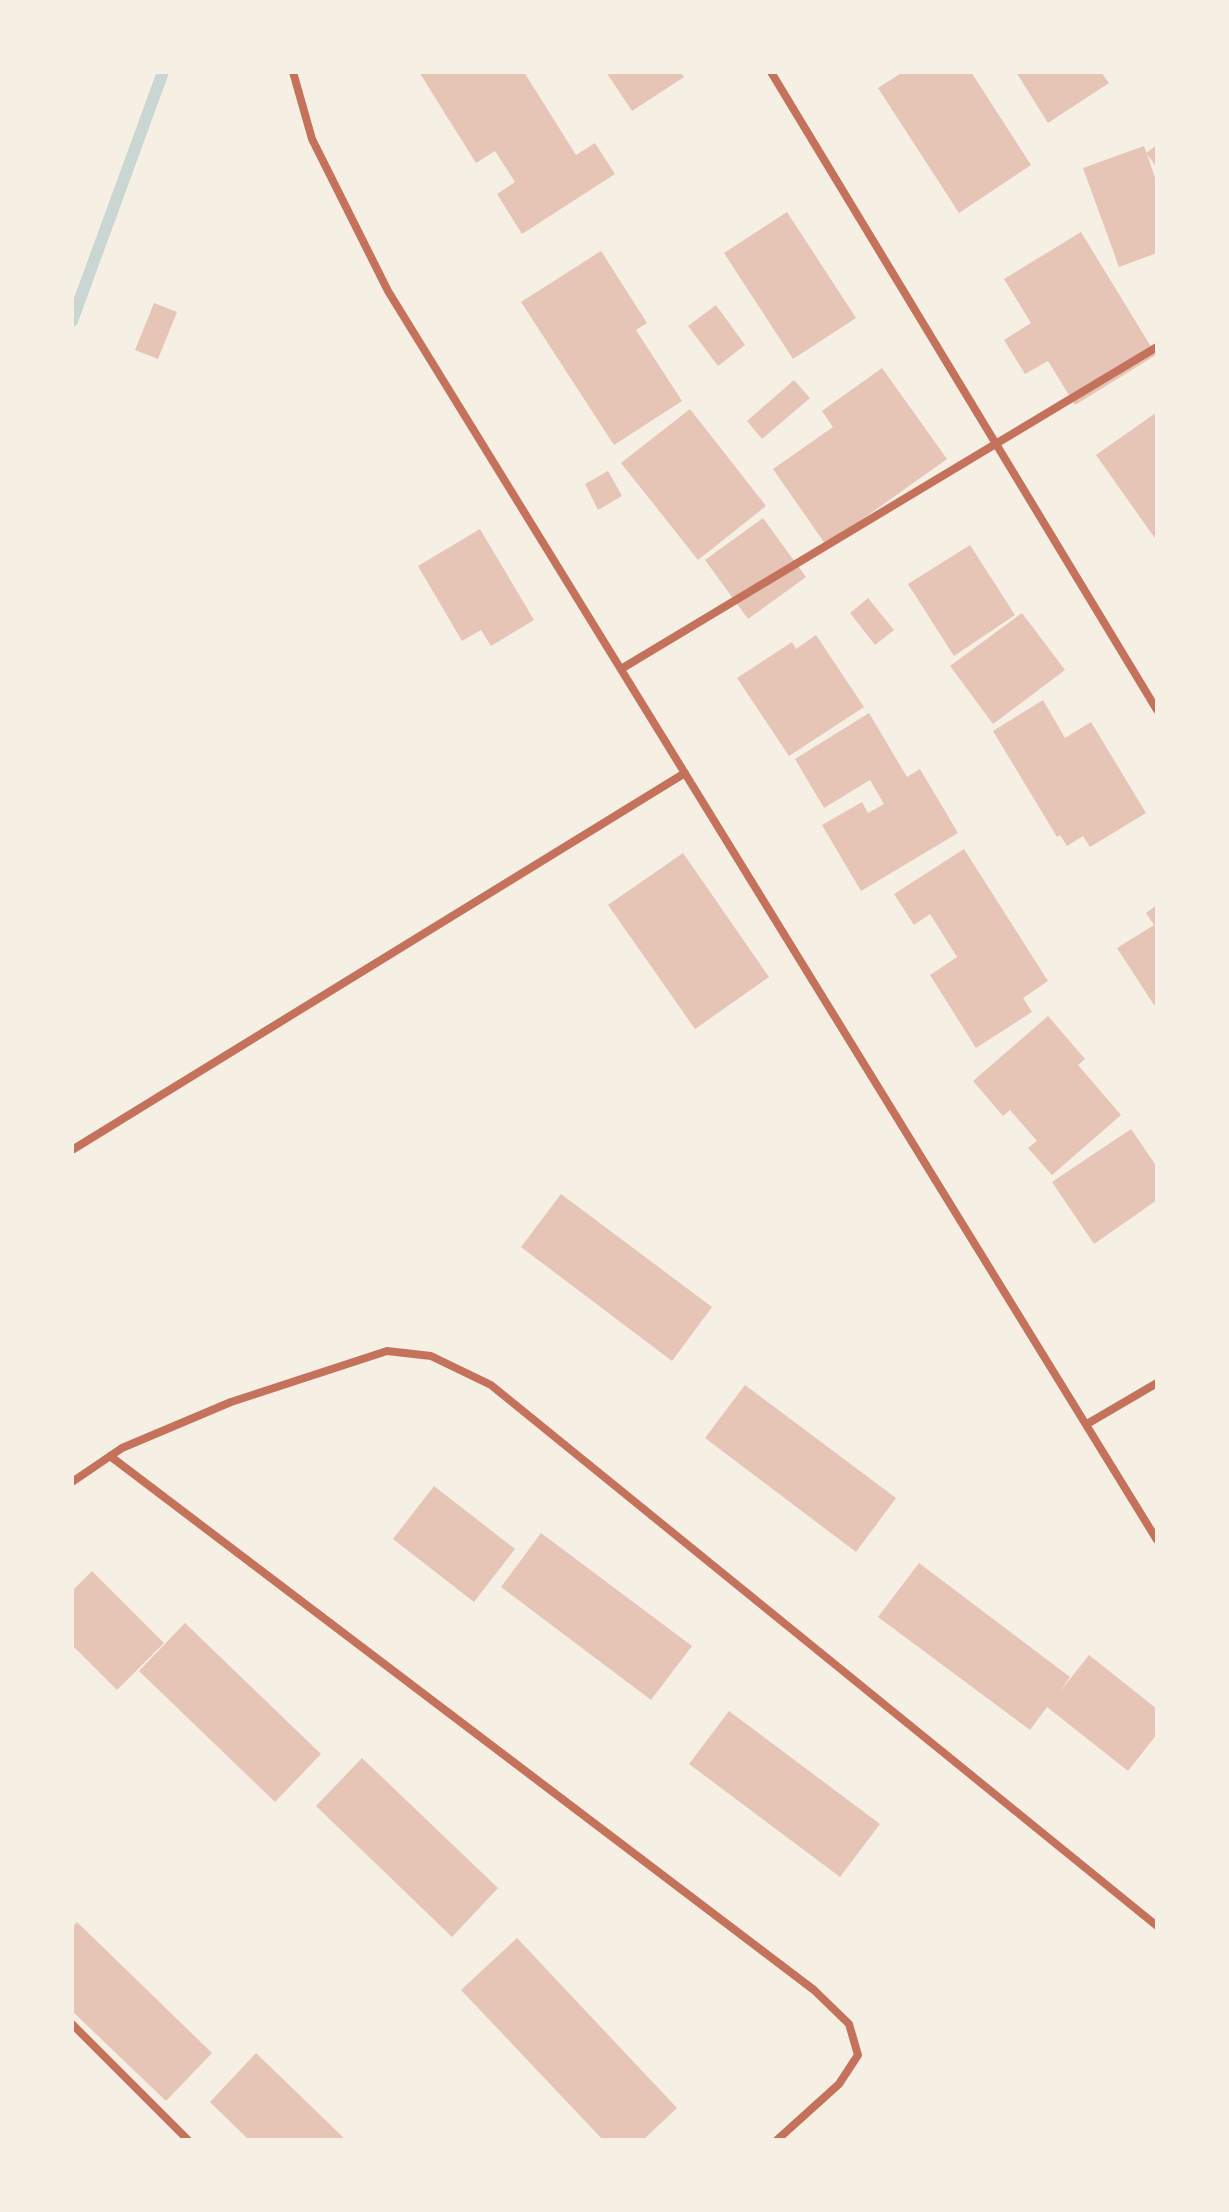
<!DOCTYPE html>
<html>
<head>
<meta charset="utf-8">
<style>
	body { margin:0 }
	#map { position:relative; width:1229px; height:2212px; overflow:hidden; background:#f6efe4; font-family:"Roboto Serif",serif }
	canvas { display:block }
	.frame { position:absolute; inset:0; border:74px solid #f6efe4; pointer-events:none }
</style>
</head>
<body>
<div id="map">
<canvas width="1229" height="2212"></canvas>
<div class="frame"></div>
</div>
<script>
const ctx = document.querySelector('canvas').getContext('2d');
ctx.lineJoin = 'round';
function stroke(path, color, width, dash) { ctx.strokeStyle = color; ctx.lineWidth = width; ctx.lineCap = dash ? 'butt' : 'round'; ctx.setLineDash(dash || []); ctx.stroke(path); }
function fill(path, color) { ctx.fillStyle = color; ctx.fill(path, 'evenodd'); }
const stream = new Path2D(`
	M72,321L163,72`);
const building = new Path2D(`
	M419,72H524L576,155L595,143L615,174L522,234L497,194L515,182L495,151L476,163Z
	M606,72H680L684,77L632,111Z
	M903,72H971L1031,165L959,213L878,88Z
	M1016,72H1101L1109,83L1048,123Z
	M1157,145V168L1146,153Z
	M1144,146L1157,183V253L1119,267L1083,168Z
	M787,212L856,318L793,359L724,253Z
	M1081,232L1156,355L1075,405L1048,361L1025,374L1004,340L1031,323L1004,279Z
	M601,251L647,323L636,330L682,401L614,445L521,302Z
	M154,303L177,312L158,359L135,350Z
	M716,305L745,345L718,366L688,326Z
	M882,368L947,459L826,545L773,469L833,427L822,411Z
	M794,380L810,398L762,439L747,421Z
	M690,409L766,506L698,560L621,463Z
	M1157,412V541L1096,455Z
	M608,471L622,496L598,510L585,484Z
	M763,518L806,577L748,619L705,560Z
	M480,529L534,620L491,646L481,630L462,641L418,566Z
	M970,545L1015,615L954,656L908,584Z
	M868,598L894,630L875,645L850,613Z
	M1022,613L1065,670L993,724L950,666Z
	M816,635L864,707L789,756L737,678L792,642L796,649Z
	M1043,700L1065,738L1091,722L1146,813L1090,847L1083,836L1067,846L1060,835L1057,837L993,731Z
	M869,713L907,777L920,769L958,833L861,891L822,825L862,802L868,813L884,804L870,780L824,808L795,759Z
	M964,849L1048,981L1023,998L1032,1012L976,1048L930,975L957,957L930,914L914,925L894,894Z
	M683,853L769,977L695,1029L608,905Z
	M1157,905V1004L1154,1005L1117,948L1154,925L1146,913Z
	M1048,1016L1085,1059L1078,1065L1121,1115L1052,1175L1028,1148L1037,1141L1010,1110L1003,1116L973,1081Z
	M1131,1129L1157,1167V1200L1094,1244L1052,1182Z
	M561,1194L712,1307L672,1361L521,1247Z
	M745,1385L896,1498L856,1552L705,1438Z
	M434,1486L515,1549L474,1602L393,1539Z
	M541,1533L692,1646L651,1700L501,1587Z
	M919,1563L1070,1677L1059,1693L1089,1655L1157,1709V1734L1128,1771L1047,1707L1030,1730L878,1617Z
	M92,1571L164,1643L117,1690L72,1645V1591Z
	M185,1623L321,1754L275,1802L139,1671Z
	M729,1711L880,1824L840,1877L689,1764Z
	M362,1758L498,1888L452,1937L316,1806Z
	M77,1922L212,2053L166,2101L72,2011V1927Z
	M517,1938L677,2108L643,2140H603L461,1990Z
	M256,2053L346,2140H249L210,2102Z`);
const minor = new Path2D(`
	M293,72L312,139L388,291L1157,1540
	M771,72L1157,710
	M621,669L1157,347
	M72,1150L685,773
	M1087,1424L1157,1383
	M110,1456L814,1990L849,2024L858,2055L839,2084L777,2140
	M72,1482L122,1448L231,1402L387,1351L431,1356L491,1385L1157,1926
	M72,2024L188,2140`);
stroke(stream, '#c9d6d2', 12);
fill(building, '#e6c5b7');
stroke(minor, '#c5725c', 8);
</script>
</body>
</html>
